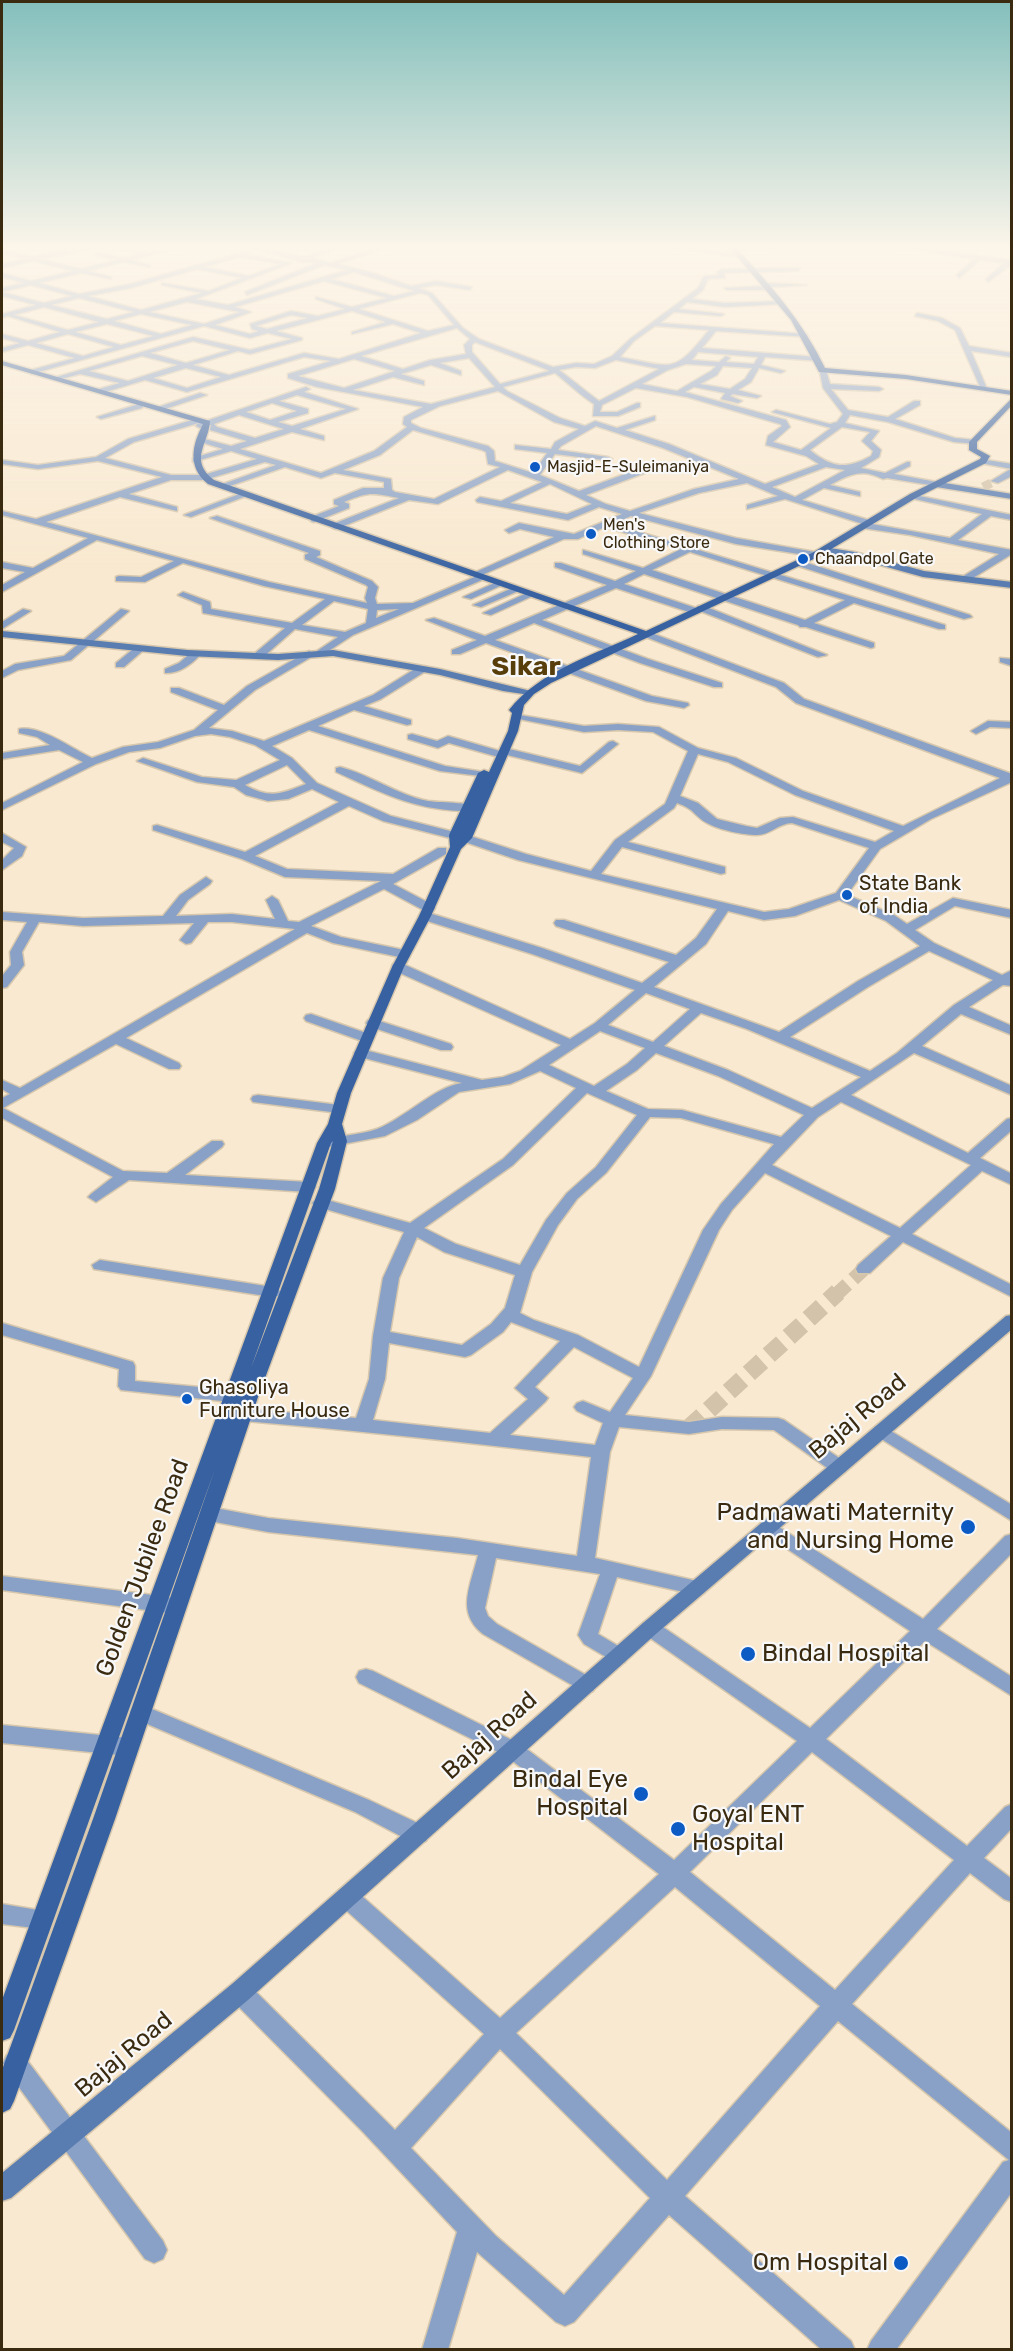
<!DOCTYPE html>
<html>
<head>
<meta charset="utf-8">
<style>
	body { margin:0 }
	#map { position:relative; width:1013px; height:2351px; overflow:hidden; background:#f9e9d0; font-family:Rubik,sans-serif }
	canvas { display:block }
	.frame { position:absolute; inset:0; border:3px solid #392a10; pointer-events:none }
</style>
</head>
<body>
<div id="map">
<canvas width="1013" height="2351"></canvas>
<div class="frame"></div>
</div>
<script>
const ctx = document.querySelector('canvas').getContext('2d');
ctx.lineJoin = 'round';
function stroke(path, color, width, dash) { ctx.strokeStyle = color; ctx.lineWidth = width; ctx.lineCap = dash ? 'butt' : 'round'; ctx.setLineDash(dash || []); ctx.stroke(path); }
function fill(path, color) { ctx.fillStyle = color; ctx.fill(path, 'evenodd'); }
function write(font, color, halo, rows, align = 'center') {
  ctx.font = font + ' Rubik,sans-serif'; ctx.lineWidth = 4.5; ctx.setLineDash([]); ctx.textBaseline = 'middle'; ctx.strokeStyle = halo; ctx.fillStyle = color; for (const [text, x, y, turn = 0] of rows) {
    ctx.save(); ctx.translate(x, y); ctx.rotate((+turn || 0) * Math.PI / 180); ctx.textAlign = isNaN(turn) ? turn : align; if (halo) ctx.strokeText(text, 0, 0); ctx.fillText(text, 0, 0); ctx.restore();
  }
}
const streetTunnelFar2 = new Path2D(`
	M983,487L995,481`);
const streetTunnelFar1 = new Path2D(`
	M837,1294L864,1269`);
const streetTunnel = new Path2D(`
	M689,1428L838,1292`);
const street = new Path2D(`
	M56,247L75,250L103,247L40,259L81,269L116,260L94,255L96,252L123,258L141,254L113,247L148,253L181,247L131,260L150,265V267L123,262L88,271L111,277V279L81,273L39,283L79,294L130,284L247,251L250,253L248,255L292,263L196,299L228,305L347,270L324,265L247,295L245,292L317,263L302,262L250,247C268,247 284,255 302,256C314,257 326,247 339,247L312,258L330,263L380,247H389L338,264L370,272L411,286L436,281L472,287L470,290L436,285L419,288L432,293L463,328L479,339L553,367L576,363L594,364L612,356L630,339L698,288L704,276L719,275L717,272L722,269L800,268L798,271L724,273L725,278L708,279L703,290L692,299L725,303L782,301L784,304L725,307L687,302L679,309L724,314L721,316L674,312L660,323L806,334L808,337L716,331L702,348L817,357L820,361L765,357L761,365L785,371L781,373L759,368L751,382L738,390L761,396L757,398L733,394L730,396L742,401L738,403L721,399L725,393L694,387L685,392L786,420L790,427L773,442L801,450L831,428L772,412L776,410L830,424L837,422L843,414L823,388L819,368L826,370L830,384L879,387L883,389L879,391L831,389L848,410L888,417L914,401H920V405L895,419L955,438L976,440V444L954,442L888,422L850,415L845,423L879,431L871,441L881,450L879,457L861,468L885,473L907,462H910V466L894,474L942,483V487L887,478L883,479C862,468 850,474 830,485L860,492V496L824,488L802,500L872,521V524L950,538L982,514L910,498V494L1012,515V520L991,516L958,540L1012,550V554L968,581H962V577L999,554L910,535L862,528L863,524L785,499L747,509V505L778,496L747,483L699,493L639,513L736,538L815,552L818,553V557L736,544L631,516L613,524L945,625V629H939L854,603L814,623L874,643V647L871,648L806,627H800L798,625L644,574L624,584L696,608L698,606H704L827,655L818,657L700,611L692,613L616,588L542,620L648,659L722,683V687H714L640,663L534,623L495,640L652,696L688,703L689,705L684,708L646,701L486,643L460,654H452V650L477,640L426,620L434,618L485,636L607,585L555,567V563H561L615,581L636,571L583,554V550L643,568L681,549L605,527L578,539H564L482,575L489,577L353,635L321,656L317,655V651L338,637L295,629L262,658H254V654L285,628L203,613L202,605L178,595L183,592L210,602L211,609L292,623L325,599L264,586L183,563L145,582L116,581V577L119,576L141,577L174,561L97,540L2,592V585L25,572L2,568V562L33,568L88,538L2,515V511L36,519L162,477L98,461L38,469L2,464V460L38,465L96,457L128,439L199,418L203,420L202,422L134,442L105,458L171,475H203L257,459L231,451L193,462V458L223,449L197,441V437L231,446L247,441L210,430L211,425L200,428L196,426L197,424L306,387L310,389L304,392L358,409L300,429L324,436V440L292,432L240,449L321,473L374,451L407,427L403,424L404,417L423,407L317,387L288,378V374L331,361L304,357L187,392L145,380L102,393L99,389L120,383L80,374L57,380L53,378L193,337L250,350L292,339L268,333L250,338L204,326L31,374V370L75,358L28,345L2,352V348L20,343L2,338V334L28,341L60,332L8,316L2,318V314L36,305L2,296V292L44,303L72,296L31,285L2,292V288L24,283L2,277V273L31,281L73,271L33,261L2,268V264L25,259L2,253V249L33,257L58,251L53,249ZM239,257L281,264L249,276L204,267ZM197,269L242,278L209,291L162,283V285L202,293L141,310L88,296L131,288ZM354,272L414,291L394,296L331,279ZM324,281L387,298L352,307L316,297V299L345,309L318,316L291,311L250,324L252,329L259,331L250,334L215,325L251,312L235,307ZM420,293L428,295L454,325L428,331L359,309ZM79,298L134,312L107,319L51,305ZM187,302L240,312L204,324L149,312ZM44,307L99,322L68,330L14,315ZM352,311L386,322L352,332V334L393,324L421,333L339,359L304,353L229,375L193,365L238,351L250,354L302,340V338L276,331ZM141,314L192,325L161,334L114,321ZM291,315L308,318L267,329L256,326ZM107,324L154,336L121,345L75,332ZM655,326L709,330C673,375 674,367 620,357L634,341ZM457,328L470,339L464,345L466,354L430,360L403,369L361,356ZM68,334L114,347L83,356L36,343ZM193,341L230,350L186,363L150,353ZM475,342L548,370L549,371L500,384L472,352V345ZM698,352L758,357L754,364L726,362L730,358L726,356L719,362L692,360ZM142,356L178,365L128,381L89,371ZM469,358L495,387L431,404L353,390L393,377L424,385V381L401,374L431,365L461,375V371L440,363ZM354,359L395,371L344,388L298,376ZM616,360L659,369L599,401C585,391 573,380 559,370L576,367L595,368ZM686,364L716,366L711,371L677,391L642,384L668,370ZM723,366L752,368L745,379L730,389L700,384L717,375ZM186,368L221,377L187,388L153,378ZM555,373C569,384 580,395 594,404L593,416H618L640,407V403H637L617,412H600L602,405L636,388L687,397L780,424L782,426L768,436L766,445L806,456L819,464L765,484L669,444L625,430L655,420V416L617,428L595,421L585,426L560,418L507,391L503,387ZM498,391L554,422L579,429L555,442L551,449L515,445V449L547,453L533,473L495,461L494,451L488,446L421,428L411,423V420L440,406ZM297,395L346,409L292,426L278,422L308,413V409L279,401ZM272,403L297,411L270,420L246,412ZM239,415L284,429L255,438L217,427L214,424ZM596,426L663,448L739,479L694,489L630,511L606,504L586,495L650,471V467H644L579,491L540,475L555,454L611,461L612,459L608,457L558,450L561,446ZM842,427L870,432L862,441L873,451L871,456C847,469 833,469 810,450ZM413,430L482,450L486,452L488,464L500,467L434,499L395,492L392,490L391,479L343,470L380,455ZM265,462L276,465L217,486L224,488L285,467L321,478L335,473L384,482V488H363L334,500V504L339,506L311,517V521L314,522L349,508V504L344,502C370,491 373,493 399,498L333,524V528L336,529L409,500L438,504L508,470L542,482L501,501L480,497L476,500L477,502L568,520L599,507L622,514L574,534L519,523L505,530L509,533L520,529L554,537L471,574L477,576L413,603L377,604L375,598L378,587L372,581L316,557L320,555V551L217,516L210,518L309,553L305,555V559L366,585L368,587L365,598L367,603L269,582L46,522L120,497L177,511V507L129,494L171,480H204ZM826,467L845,470L795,497L772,487ZM550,484L592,504L567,514L510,503ZM690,552L845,600L805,620L652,570ZM334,601L368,609L366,623L345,632L302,625ZM399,609L376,618L377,610Z
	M673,247H688L744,256L741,258Z
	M734,247H776L732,250Z
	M898,247H913L1012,260V264L988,282L986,279L1004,263L980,260L959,278L957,275L974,259Z
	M767,283L807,285L772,287L770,290H727L724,288L765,286Z
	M917,313L942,318L960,328L969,346L1012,353V357L971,351L988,391L981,389L955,330L938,321L915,316Z
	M200,393L207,395L162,410L155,408Z
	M139,404L143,406L142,408L101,419L97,417Z
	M980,459L1012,464V469L980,463Z
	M1009,470H1012V476L998,483L991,481Z
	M242,493L249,495L191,517L184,515Z
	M798,560L970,615L972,617L964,619L795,565L793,563Z
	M499,581L507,583L471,599L463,597Z
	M515,587L523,589L481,607L473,605Z
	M529,592L537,594L491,615L483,613Z
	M23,609L31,611L2,629V622Z
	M121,609L129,611L71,660L18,670L2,678V671L15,664L64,656Z
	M646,631L784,683L804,699L1012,774V782L931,819L880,849L847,895L894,915L907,924L953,898L1012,910V918L955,906L915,930L934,943L1002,975L1012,970V986L1003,985L969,1007L1012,1026V1035L961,1014L922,1046L1012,1086V1095L914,1053L851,1095L968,1153L1007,1119L1012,1118V1130L980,1158L1012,1174V1185L982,1171L912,1234L1012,1285V1297L903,1242L870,1273H858L856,1269L858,1265L891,1236L765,1173L732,1210L719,1230L651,1376L625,1415L689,1422L722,1417L778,1418L784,1420L845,1462L848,1467L845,1472L839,1474L833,1472L774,1430L722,1429L689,1434L619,1427L610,1452L595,1558L697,1581L704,1583L706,1588L704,1593L697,1595L617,1577L598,1634L625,1650L628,1656L625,1662L618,1664L584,1644L578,1635L600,1574L496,1558L485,1608L488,1616L497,1624L593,1679L596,1685L593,1691L586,1693L483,1634C455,1612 471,1585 478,1555L268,1532L210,1521L204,1519L201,1514L204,1509L210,1507L268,1518L457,1538L577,1556L591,1457C472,1443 354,1430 233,1420L227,1418L224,1414L227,1410L233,1408L356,1418L369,1379L373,1336L383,1278L404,1232L315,1206L312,1203L315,1200L320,1198L410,1223L503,1159L576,1088L540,1071L510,1084L459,1092L417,1120L385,1136L328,1147L323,1146L321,1143L323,1140C340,1135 361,1135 377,1129C405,1118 436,1086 462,1083L356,1056L354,1053L356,1050L361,1049L482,1080L503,1077L520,1071L561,1045L393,970L392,967L393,964H403L570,1039L595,1023L635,990L532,954L421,919L419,916L421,913H429L542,948L642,983L669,962L556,926L554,923L556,920H564L676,955L696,938L717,909L518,860L462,841L383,821L349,806L255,856L287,869L393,874L438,848H446V854L393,884L433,905L435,908L433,911H425L384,889L311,926L341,937L409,951L410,954L409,957L404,958L333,943L307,933L126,1038L179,1063L181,1066L179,1069H169L116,1044L3,1108L123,1171L167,1173L212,1141H222L224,1144L222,1147L185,1175L308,1182L316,1187L308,1192L129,1180L96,1202L88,1197L91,1194L113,1177L2,1118V1098L10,1094L2,1089V1080L20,1088L295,929L232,922H208L191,943L186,944L180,940L194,923L83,926L39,922L22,952L24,965L7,987L2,988V976L11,965L10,952L27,922L2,920V912L83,918L163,916L180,895L206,877L212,881L210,884L188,900L176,916L232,914L275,919L266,900L272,896L278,900L288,921L299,922L381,881L285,877L242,859L153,830V826L157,825L245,852L339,802L312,789L288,799L268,801L246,795L234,787L197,782L137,761L143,758L202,777L236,780L280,760L255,745L230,737L211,734L195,736L160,748L129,752L96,764L2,810V803L83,762L59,750L2,759V753L50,745L37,737L19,733V729C41,725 72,749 92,758L123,747L158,742L194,730L218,710L171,692V688H179L224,705L247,686L309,651L314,654L313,656L255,690L209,728L232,731L264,741L373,695L418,667H426V671L381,699L364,706L411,720V724L407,725L354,710L318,726L445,766L497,774V778L440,771L309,730L272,746L292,758L317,783L391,816L470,836L526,854L591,871L615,840L665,804L688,751L653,732L618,730L584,732L514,718V714L584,726L618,724L659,727L698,748L736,758L803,791L903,826L1000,778L796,703L776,687L643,636V632ZM698,754L728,762L795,795L894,831L875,842L793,817L780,818L757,828L746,826L717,819L698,803L680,796ZM287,765L306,784C281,794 270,799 245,785ZM677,803C695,809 694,816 707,823C719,830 744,835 757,835C770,835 779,823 792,823L869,848L836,893L789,909L764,912L601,874L622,847L721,874L725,873V867L628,842L674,808ZM839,900L886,921L920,946L858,981L779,1032L654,987L706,944L728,911L764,920L795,916ZM929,951L993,980L954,1005L897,1053L870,1071L790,1037L868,987ZM646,993L690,1009L653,1042L608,1025ZM701,1013L747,1029L861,1077L812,1108L728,1070L664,1046ZM600,1031L645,1048L627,1064L594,1086L549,1065ZM656,1053L718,1076L804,1115L781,1137L682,1110L648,1109L606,1091L637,1070ZM587,1093L637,1115L596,1167L567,1193L546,1220L520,1265L456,1244L424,1228L513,1165ZM841,1102L971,1165L900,1228L772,1165L818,1117ZM650,1117L681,1118L774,1144L721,1204L703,1230L639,1367L578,1335L534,1320L520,1313L532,1272L558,1225L577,1199L606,1173ZM417,1237L444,1252L515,1275L505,1308L491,1324L462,1345L390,1332L399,1278ZM511,1322L560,1341L515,1388L528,1399L490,1433L373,1420L385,1379L389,1343L465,1357L471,1355L503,1332ZM574,1347L633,1378L610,1412L583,1401L577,1403L574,1407L577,1411L603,1423L595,1445L510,1435L545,1402L548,1398L535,1387Z
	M137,646L146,648L124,667H116V663Z
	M193,651L202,653C193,663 180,674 165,673V669L179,663Z
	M1000,658L1012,659V666L1000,662Z
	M988,721L1012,722V728L990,727L976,734L971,731Z
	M412,734L437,741L448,736L500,751L505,748L580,766L609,742L613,741L618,744L582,773L507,755L502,758L449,743L438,748L408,739V735Z
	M340,767C371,775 397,795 428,801C442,803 475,802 484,809C478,814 469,812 461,811C412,809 380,792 336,772V768Z
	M2,833L26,847L22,856L2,870V860L14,848L2,842Z
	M311,1014L372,1035L374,1038L367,1042L362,1041L306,1021L304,1018L306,1015Z
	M373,1019L451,1044L453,1047L451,1050H441L368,1026L366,1023L368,1020Z
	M258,1095L339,1105L346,1109L339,1113L253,1102L251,1099L253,1096Z
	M100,1260L272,1287L278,1288L280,1292L278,1296L272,1297L94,1269L92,1265Z
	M2,1323L133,1362L135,1366V1381L231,1390L237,1392L240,1396L237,1400L231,1402L121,1390L118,1386L119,1369L2,1335Z
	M881,1425L1012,1505V1521L875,1435L872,1431L875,1427Z
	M768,1520L923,1619L1005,1536L1012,1534V1553L937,1629L1012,1677V1696L925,1641L826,1739L967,1846L1005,1807L1012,1804V1828L984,1858L1012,1879V1902L1004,1899L970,1873L852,2004L1012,2133V2192L896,2350H867L871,2341L1003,2162L1009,2160L838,2021L685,2196L851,2341L855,2350H822L669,2215L574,2322L565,2326L556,2322L477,2252L448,2350H422L457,2232L363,2132L232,2000L229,1992L232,1984L240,1981L248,1984L395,2130L484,2034L339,1904L336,1897L339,1890L347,1887L355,1890L500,2018L659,1874L506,1756L359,1683L356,1677L359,1671L366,1669L373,1671L520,1744L674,1860L797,1741L643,1633L640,1628L643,1623L650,1620L657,1623L810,1728L910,1631L762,1532L759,1527L762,1522ZM812,1752L954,1860L835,1990L690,1872ZM675,1887L820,2006L667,2180L516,2033ZM500,2049L650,2198L564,2295L496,2236L411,2148Z
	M2,1576L168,1597L175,1600L178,1605L175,1610L168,1613L2,1590Z
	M140,1704L369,1800L426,1827L429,1834L426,1841L418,1843L410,1841L355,1812L133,1718L130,1712L133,1706Z
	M2,1725L129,1738L136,1741L139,1747L136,1753L129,1756L2,1743Z
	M2,1904L50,1912L53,1919L50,1926L42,1929L2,1924Z
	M15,2052L23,2055L163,2241L167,2250L163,2259L154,2263L145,2259L7,2071L3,2063L7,2055Z`);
const secondary = new Path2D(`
	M939,482L1012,494V499L936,487L935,485Z
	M824,547L855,552L924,571L1012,582V588L923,577L854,558L821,552L820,550Z
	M2,631L187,650L278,654L333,650L440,669L535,692L530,695L503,691L440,675L333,656L278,660L187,656L2,637Z
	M1012,1315V1329L657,1633L248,2000L11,2198L2,2201V2173L232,1984L643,1623L1006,1316Z`);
const primary = new Path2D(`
	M729,247H735C770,284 803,322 825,368L906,375L1012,391V395L906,379L819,372L791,320Z
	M2,361L210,421C209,443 188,460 214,480L646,631L812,553L910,494L980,459L981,457L969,450V442L1012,398V405L977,442V449L990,456L986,463L916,498L818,557L551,683L534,694L524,705L518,731L472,838L461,849L431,916L404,967L351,1093L342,1124L347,1141L335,1189L258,1397L115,1819L14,2101L10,2109L2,2113V2070L93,1819L215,1469L14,2030L10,2038L2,2041V2000L317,1143L328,1124L337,1093L392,967L419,916L450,847L449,835L478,773L484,770L489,772L508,731L512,713L509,710C539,671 594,655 638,634L208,484C187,467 192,445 203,424L2,365ZM333,1141L319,1189L251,1368L331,1143Z`);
const markers = [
	[535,467,6,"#0c5ac4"],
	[591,534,6,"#0c5ac4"],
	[803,559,6,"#0c5ac4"],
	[847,895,6,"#0c5ac4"],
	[187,1399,6,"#0c5ac4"],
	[968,1527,8,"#0c5ac4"],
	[748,1654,8,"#0c5ac4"],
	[641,1794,8,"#0c5ac4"],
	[678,1829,8,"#0c5ac4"],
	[901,2263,8,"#0c5ac4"]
];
const farPoinames = [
	["Masjid-E-Suleimaniya",547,467],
	["Men's",603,525],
	["Clothing Store",603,543],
	["Chaandpol Gate",815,559]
];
const poiNames = [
	["State Bank",859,884],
	["of India",859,907],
	["Ghasoliya",199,1388],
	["Furniture House",199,1411]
];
const nearStreetnames = [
	["Bajaj Road",858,1417,-40],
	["Golden Jubilee Road",143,1568,-70],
	["Bajaj Road",490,1736,-42],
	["Bajaj Road",124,2055,-40]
];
const nearPoinames = [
	["Padmawati Maternity",954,1513],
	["and Nursing Home",954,1541],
	["Bindal Hospital",762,1654,"left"],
	["Bindal Eye",628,1780],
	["Hospital",628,1808],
	["Goyal ENT",692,1815,"left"],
	["Hospital",692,1843,"left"],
	["Om Hospital",888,2263]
];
const farTownnames = [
	["Sikar",526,667]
];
stroke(streetTunnelFar2, '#d3c3aa', 9, [9, 4.5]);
stroke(streetTunnelFar1, '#d3c3aa', 14, [14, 8]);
stroke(streetTunnel, '#d3c3aa', 18, [18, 9]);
stroke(street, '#d6c7ad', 3);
stroke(secondary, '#d6c7ad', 3);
stroke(primary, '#d6c7ad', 3);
fill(street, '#89a1c6');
fill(secondary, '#597cb1');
fill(primary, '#3761a1');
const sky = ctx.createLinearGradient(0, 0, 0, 576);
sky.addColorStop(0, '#83bfbc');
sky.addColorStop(0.43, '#fcf5ea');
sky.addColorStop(1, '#fcf5ea00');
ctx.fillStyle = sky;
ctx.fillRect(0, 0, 1013, 576);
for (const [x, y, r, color] of markers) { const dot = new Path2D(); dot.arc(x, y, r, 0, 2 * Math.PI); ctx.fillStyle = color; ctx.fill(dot); stroke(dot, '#f8f8f8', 2); }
write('16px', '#392a10', '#f8f8f8', farPoinames, 'left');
write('20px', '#392a10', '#f8f8f8', poiNames, 'left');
write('24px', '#392a10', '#f8f8f8', nearStreetnames);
write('24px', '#392a10', '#f8f8f8', nearPoinames, 'right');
write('bold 27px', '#583e0b', '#f8f8f8', farTownnames);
</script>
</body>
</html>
